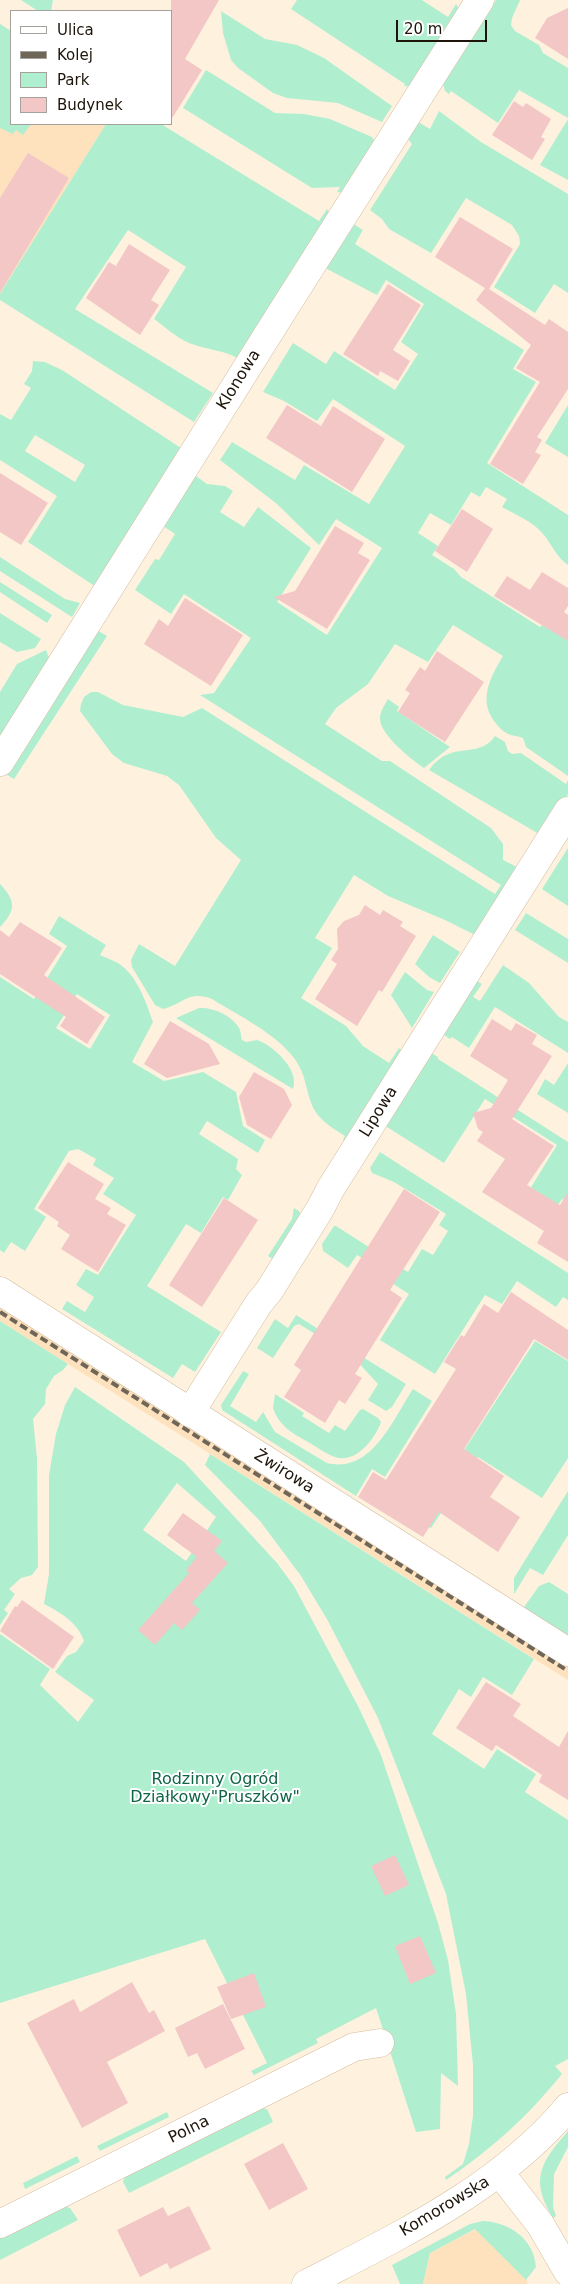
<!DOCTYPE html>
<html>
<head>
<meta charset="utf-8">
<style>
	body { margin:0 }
	#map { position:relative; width:568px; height:2284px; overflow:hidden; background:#fef1de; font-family:"DejaVu Sans",sans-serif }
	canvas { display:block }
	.legend { position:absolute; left:10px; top:10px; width:162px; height:115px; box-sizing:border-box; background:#fff; border:1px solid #a5a19d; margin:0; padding:6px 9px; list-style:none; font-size:15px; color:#1d150a }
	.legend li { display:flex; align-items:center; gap:10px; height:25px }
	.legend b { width:25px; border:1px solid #a5a19d }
	.scale { position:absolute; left:396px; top:20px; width:91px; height:22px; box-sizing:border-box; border:2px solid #1d150a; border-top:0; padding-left:6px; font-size:15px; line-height:18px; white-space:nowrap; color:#1d150a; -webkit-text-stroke:4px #fff; paint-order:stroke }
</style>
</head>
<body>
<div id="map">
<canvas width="568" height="2284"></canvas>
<ul class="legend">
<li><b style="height:6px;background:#fff"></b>Ulica</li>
<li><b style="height:6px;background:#706658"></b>Kolej</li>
<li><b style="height:14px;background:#afefd0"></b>Park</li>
<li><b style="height:14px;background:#f2c7c6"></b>Budynek</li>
</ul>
<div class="scale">20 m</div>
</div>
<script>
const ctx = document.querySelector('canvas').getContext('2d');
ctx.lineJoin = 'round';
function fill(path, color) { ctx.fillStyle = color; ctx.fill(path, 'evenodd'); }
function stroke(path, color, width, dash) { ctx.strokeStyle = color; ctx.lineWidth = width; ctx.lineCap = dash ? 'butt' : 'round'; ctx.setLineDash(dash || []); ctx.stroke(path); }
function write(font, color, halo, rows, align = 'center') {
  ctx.font = font + ' "DejaVu Sans",sans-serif'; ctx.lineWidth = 4; ctx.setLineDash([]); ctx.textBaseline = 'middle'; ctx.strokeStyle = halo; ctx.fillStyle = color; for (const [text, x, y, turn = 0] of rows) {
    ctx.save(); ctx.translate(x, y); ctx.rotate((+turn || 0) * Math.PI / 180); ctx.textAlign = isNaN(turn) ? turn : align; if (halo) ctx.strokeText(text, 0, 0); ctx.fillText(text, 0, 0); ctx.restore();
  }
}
const built = new Path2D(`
	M0,24L11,31V124H106L0,294Z
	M0,1304L568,1662V1680L0,1321Z
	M476,2229L528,2282L526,2284H423L430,2253Z`);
const green = new Path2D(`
	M21,0H53L51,11H38Z
	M297,0H422L448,17L456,4L461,12L414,87L404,86L405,84L291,9Z
	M496,0H520L512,18L511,25L515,31L539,45L543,53L568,68V118L519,90L498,123L451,91L449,94L445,91L443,84Z
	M221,11L265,39L297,45L324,58L392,106L382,122L338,103L287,98L273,93L238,68L231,60L223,33Z
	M0,24L11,31V124H31L23,135L16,130L13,134L0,128Z
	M206,70L275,113L304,114L330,119L372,137L377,145L347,193L337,192L340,187L312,188L183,108Z
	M439,111L481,142L568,194V293L554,284L535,313L494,287L520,244L519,236L512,225L466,198L431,253L389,229L382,219L370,210L412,144L407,138L415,120L430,129Z
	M568,119V180L540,165Z
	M106,124H161L319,221L327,209L331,217L241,360C225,350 207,350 189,343C177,338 165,327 154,319L186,267L128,230L75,309L213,393L194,422L0,300V294Z
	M355,225L363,230L355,244L524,350L513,369L536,382L487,463L568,515V565C557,558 552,545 544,535C534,522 516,515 502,507L507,499L486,487L480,497L471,492L451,525L430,513L418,533L438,546L432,555L454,569L461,577L540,627L542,625L568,640V776L526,747L523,738C518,736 513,736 508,734C502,731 498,726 494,721C478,699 491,676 503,656L453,625L428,662L395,644L368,684L336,708L325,724L382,761H390L491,828L503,844V860L521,869L479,937L445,920L388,896L354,875L315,938L332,948L301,998L346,1026L363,1046L389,1063L399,1048L405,1053L348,1144L343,1140L345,1136C334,1129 322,1122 315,1111C305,1093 308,1077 294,1058C274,1032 239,1016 212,999C188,990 184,1004 163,1009L155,1005L132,967L131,960L139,944L175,966L241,860L216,838L179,785L167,776L124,763L112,754L80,711L81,704L84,697L91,692H98L123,705L183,717L202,708L495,894L501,885L200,695L214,693L251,638L184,594L171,614L135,590L155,559L159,560L175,534L160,524L189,478L196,476L207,484L225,486L233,491L220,512L244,527L258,507L311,548L277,602L327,635L382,548L336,519L319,545L277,504L220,460L232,442L295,480L304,465L369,504L405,446L333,399L317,421L284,401L263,392L293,343L326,364L334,351L395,390L418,354L401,342L424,304L386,280L377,295L327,269L325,262L348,226Z
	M33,361L45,362L62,370L184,450L101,584L93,585L28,542L57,496L0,460V414L11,420L31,388L24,384L32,371ZM35,435L85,465L75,482L25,451Z
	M568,405V457L545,443Z
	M0,557L65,599L80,603L72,617L0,571Z
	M0,582L52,615L47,623L0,592Z
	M0,613L41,639L35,648L17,652L0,642Z
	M95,629L107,636L14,779L4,773Z
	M46,650L51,663L0,745V692L17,664Z
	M388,699L399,707L397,711L450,747L424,768C411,759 379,734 380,718C380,711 385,705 388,699Z
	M495,736L505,742L508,751L512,754L521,753L566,784L568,780V794L544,833L539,834L429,770C452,738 478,761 495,736Z
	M568,848V906L542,889Z
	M0,884C16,901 16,910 0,927Z
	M526,913L568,939V963L515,930Z
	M59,916L106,945L100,955C106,958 113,960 118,963C137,975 146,1002 153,1022L132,1062L164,1081L203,1072L236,1092L243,1126L265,1140L258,1153L207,1121L199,1134L238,1159L236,1169L242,1175L228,1200L223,1197L201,1233L186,1224L147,1286L221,1332L195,1372L182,1364L173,1378L62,1309L67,1301L85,1312L94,1297L76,1285L86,1269L98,1275L136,1215L103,1194L114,1178L93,1165L96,1159L78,1149L69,1151L34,1209L46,1217L25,1251L11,1242L4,1253L0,1250V977L34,999L67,946L49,934ZM77,994L110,1015L90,1049L56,1028Z
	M433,935L460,952L440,983L429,977L415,964Z
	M503,965L529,983L559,1017L568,1022V1053L495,1007L469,1048L452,1037L450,1039L444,1035L443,1028L474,979L482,984L473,997L480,1001Z
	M405,972L427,990L434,992L412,1028L391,995Z
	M199,1008C212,1007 232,1015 239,1028C241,1031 241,1037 242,1040L246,1042L257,1040C274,1046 300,1070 293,1089L176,1018Z
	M433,1054L438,1057V1059L568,1142V1203L562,1199L549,1218L517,1210L557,1145L485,1099L444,1163L387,1127L385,1120L426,1055Z
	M568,1063V1113L537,1094L545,1079L554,1085Z
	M380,1152L568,1273V1300L563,1297L556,1307L517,1281L502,1304L485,1295L435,1374L380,1340L409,1294L371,1270L374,1265L357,1255L348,1268L323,1251L322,1244L334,1226H336L408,1272L422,1249L433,1255L448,1231L439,1225L446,1214L394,1182L372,1173L370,1168Z
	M294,1208L299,1211L302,1218L274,1260L268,1256L292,1219Z
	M296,1315L406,1384L392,1407L386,1411L368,1400L378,1384L355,1359L299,1324L294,1326L273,1358L257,1348L275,1319L288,1328Z
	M0,1321L68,1364L63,1370L54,1376L46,1389L45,1404L33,1419L37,1458L38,1567L32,1575L21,1578L9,1589L15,1594L4,1610L8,1613L0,1625Z
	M535,1341L568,1361V1458L542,1498L478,1457L431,1528L418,1521Z
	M243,1371L249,1374L230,1406L256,1422L263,1412L275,1432L327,1463C372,1474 393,1419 413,1389L432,1401L385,1477L372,1469L356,1496L222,1410L221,1405Z
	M75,1387L184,1462L277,1563L294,1586L359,1708L381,1755L438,1923L448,1960L456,2014L458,2086L441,2073L440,2129L416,2132L376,2008L316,2039L318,2043L254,2075L251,2071L267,2063L205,1939L0,2003V1634L50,1669L40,1685L78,1722L94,1700L55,1672L67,1656L76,1652L84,1641C78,1623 60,1612 44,1604L49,1574V1475L56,1434L65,1405ZM177,1483L216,1517L186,1561L143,1530Z
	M275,1394L304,1413L302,1416L329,1433L335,1425L345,1431L360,1410L363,1409L378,1418L381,1422C375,1439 356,1464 335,1457C326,1454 317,1447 308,1442C292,1433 279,1426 273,1408Z
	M210,1454L534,1659L512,1695L483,1677L471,1697L459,1689L432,1734L484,1769L497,1749L536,1774L525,1792L568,1820V2059L555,2066L562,2074C529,2115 491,2150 446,2180L445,2177L463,2164L469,2144L473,2116V2065L466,1994L446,1894L378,1718L328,1621L301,1576L260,1521L205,1465Z
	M568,1491V1535L543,1575L530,1568L514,1594V1578Z
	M549,1582L568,1594V1639L522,1610L539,1586Z
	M262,2108L267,2109L273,2122L129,2193L123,2182L125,2176Z
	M167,2112L169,2117L100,2151L97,2146Z
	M568,2131V2147L554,2174L553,2207L556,2216L553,2218C529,2179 541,2162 568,2131Z
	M77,2156L80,2162L25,2189L23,2183Z
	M64,2206L70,2208L78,2220L0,2260V2238Z
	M483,2221C508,2222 534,2238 536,2267L526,2280L475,2229L430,2253L423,2284H400L392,2265L470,2224Z`);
const building = new Path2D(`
	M171,0H219L185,59L202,70L171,120Z
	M568,8V59L535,38L547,18Z
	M514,101L523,107L526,103L551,119L541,137L545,139L532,160L492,135Z
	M28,153L69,178L0,293V198Z
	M460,217L513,249L489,289L545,325L549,319L568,332V389L537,437L542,440L535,452L541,455L523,484L490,464L540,382L516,368L531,345L476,300L485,288L435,257Z
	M129,244L170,270L151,300L159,305L140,335L86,298L109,262L116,266Z
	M388,284L421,305L393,350L410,361L398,381L380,371L378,376L343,354Z
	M287,405L321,426L333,406L385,439L352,492L266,438Z
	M0,473L48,503L21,545L0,532Z
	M462,509L493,529L467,572L435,551Z
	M335,526L364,543L358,553L370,560L327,629L274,597L295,591Z
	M542,572L568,588V606L564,612L568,615V641L494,596L507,576L530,590Z
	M185,598L243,635L211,686L144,644L159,619L168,626Z
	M437,651L484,682L445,742L398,712L410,693L405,690L420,667L425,671Z
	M365,905L380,915L383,910L403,922L400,926L416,936L382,992L379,990L357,1026L315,999L337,964L331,960L338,949L337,929L344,921L359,915Z
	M20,922L62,948L44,975L105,1017L87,1044L60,1026L66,1017L0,974V930L9,937Z
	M492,1019L511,1031L516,1023L537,1035L532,1044L552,1056L512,1119L554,1146L527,1185L560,1205L568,1192V1262L537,1243L544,1231L482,1192L505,1159L477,1141L483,1132L478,1129L473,1113L491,1108L508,1080L470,1056Z
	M170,1021L209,1044L220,1064L167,1078L144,1064Z
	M254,1072L284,1089L292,1105L271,1139L247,1125L239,1097Z
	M68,1162L104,1184L95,1199L111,1208L107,1214L126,1225L98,1272L61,1249L70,1235L57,1226L59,1222L38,1208Z
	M404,1189L440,1212L390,1290L402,1298L355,1374L362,1378L345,1404L339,1400L325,1423L284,1397L301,1370L294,1365Z
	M224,1198L258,1220L202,1307L169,1285Z
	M511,1292L568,1330V1360L534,1339L464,1449L504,1476L490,1497L520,1517L498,1552L439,1512L423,1537L358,1497L373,1472L386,1480L456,1369L444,1362L461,1335L464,1337L484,1304L498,1313Z
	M183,1513L222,1541L214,1551L228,1563L192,1603L200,1610L182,1630L174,1623L155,1645L138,1630L189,1573L186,1570L197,1557L167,1535Z
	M22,1600L74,1637L53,1669L0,1631L15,1606L17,1607Z
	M486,1682L521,1704L513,1716L559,1747L568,1731V1800L539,1782L542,1775L496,1745L492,1751L456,1728Z
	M395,1855L409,1885L385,1896L371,1866Z
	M420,1936L436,1973L410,1984L395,1946Z
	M254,1973L266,2007L231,2019L217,1987Z
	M132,1982L149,2013L154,2010L165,2031L107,2062L128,2103L82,2128L27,2023L74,1999L80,2012Z
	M223,2004L245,2049L205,2069L197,2053L188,2057L175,2028Z
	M283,2143L308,2189L269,2210L244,2164Z
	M189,2206L211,2249L170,2269L167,2263L140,2277L117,2230L163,2207L168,2216Z`);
const minor = new Path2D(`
	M0,762L275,323L480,0
	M0,1291L568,1652
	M190,1413L259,1303L269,1291L320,1209L331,1188L568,811
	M500,2173L540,2224L568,2272
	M0,2224L354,2047L380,2043
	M306,2284C400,2235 498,2190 568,2107`);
const rail = new Path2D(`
	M0,1312L568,1671`);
const streetNames = [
	["Klonowa",239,380,-58],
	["Lipowa",379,1112,-58],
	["Żwirowa",284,1472,32],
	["Polna",189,2130,-26],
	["Komorowska",445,2207,-31]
];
const parkNames = [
	["Rodzinny Ogród",215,1780],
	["Działkowy\"Pruszków\"",215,1798]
];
fill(built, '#fde2bd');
fill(green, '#afefd0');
fill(building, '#f2c7c6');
stroke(minor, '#d4bea0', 29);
stroke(minor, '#fff', 28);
stroke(rail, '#706658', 4, [8, 4]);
write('16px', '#1d150a', '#fff', streetNames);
write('16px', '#106446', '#fff', parkNames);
</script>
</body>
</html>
